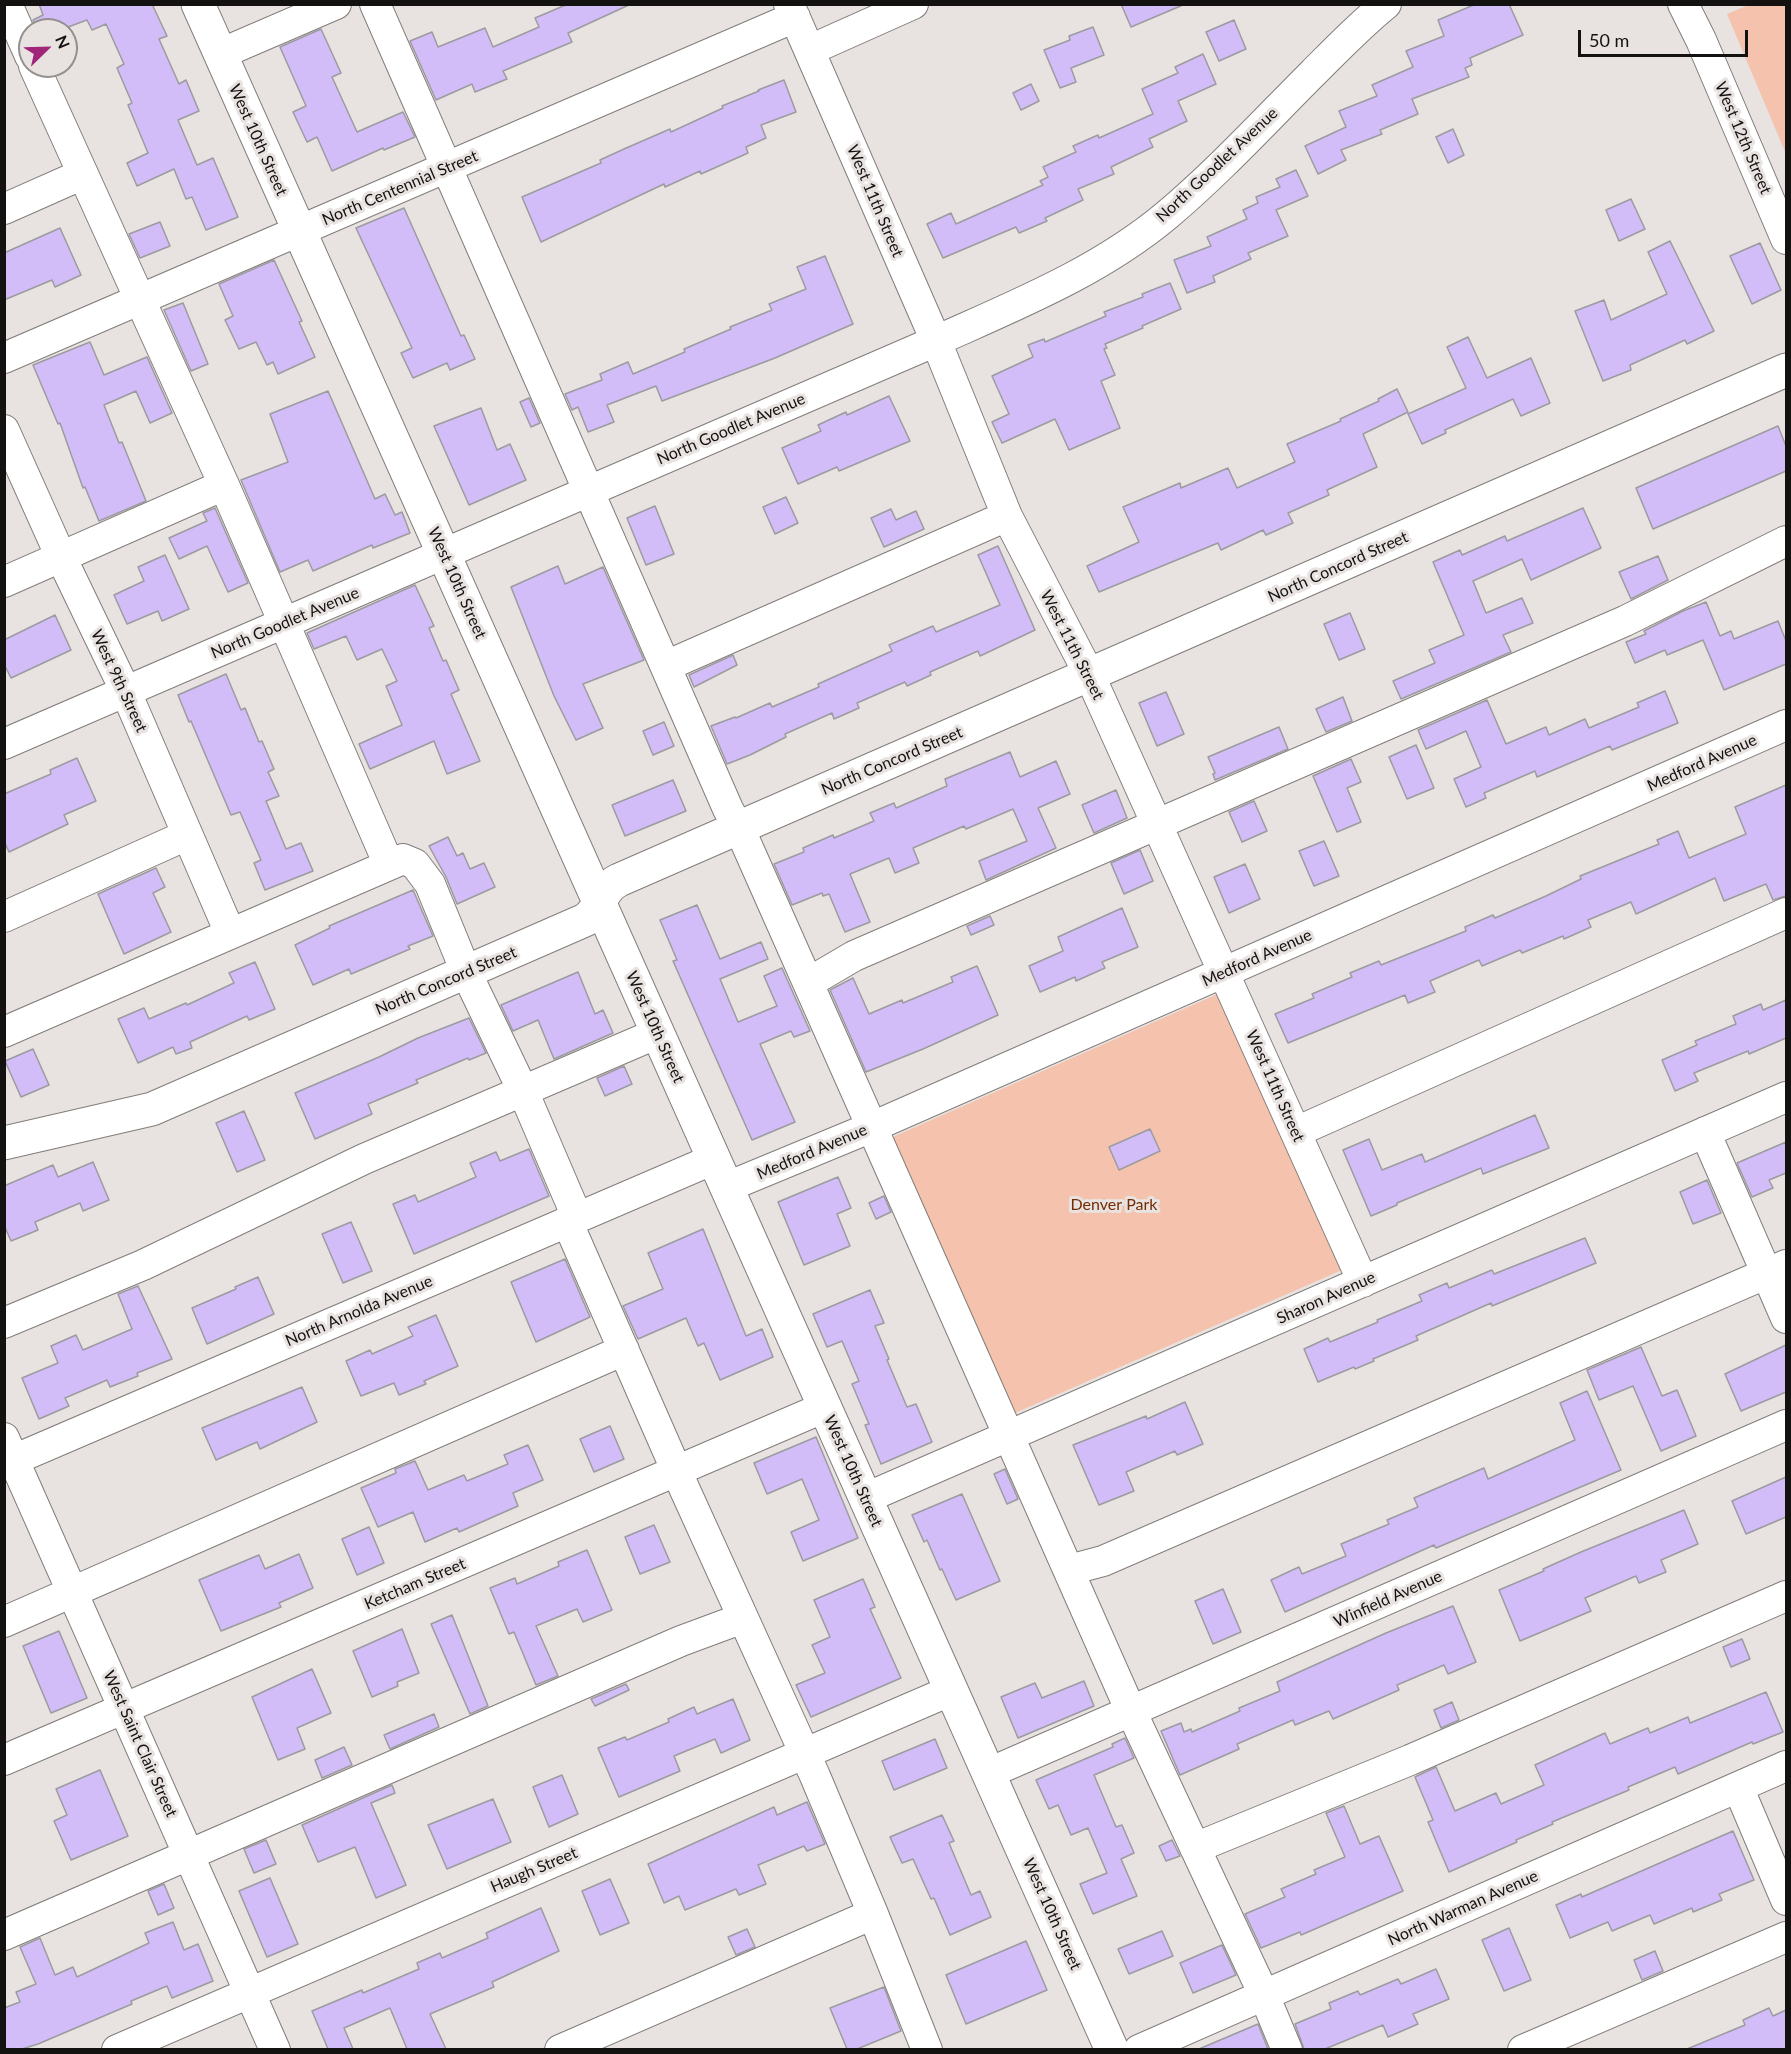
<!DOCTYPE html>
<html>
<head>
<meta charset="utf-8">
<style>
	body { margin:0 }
	#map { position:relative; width:1791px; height:2054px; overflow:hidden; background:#e8e2e0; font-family:Lato,sans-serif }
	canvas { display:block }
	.frame { position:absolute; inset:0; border:6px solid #141211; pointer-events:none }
	.north { position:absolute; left:18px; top:18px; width:60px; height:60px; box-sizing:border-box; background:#e8e2e0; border:2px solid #938f8d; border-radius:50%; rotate:67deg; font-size:16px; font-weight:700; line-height:24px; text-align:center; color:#141211 }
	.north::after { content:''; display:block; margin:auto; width:21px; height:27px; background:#a12579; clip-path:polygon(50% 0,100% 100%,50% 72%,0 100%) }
	.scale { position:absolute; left:1578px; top:30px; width:170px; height:27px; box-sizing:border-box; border:3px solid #141211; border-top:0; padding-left:8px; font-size:18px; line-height:21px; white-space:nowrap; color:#141211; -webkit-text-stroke:4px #e8e2e0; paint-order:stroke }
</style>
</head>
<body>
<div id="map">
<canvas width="1791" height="2054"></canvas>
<div class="frame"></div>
<div class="north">N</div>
<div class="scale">50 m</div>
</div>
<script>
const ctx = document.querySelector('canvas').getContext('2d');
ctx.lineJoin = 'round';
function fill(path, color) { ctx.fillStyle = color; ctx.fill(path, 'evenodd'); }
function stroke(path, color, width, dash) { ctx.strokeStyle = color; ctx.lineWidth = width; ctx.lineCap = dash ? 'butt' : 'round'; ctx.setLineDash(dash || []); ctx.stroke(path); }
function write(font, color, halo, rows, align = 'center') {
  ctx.font = font + ' Lato,sans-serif'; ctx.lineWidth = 6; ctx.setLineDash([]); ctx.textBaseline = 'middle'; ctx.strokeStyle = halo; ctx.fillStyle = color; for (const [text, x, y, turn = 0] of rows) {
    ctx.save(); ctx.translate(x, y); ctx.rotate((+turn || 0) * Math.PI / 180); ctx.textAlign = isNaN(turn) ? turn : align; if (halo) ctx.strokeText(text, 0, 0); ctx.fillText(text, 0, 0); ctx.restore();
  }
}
const green = new Path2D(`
	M1751,4L1786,5V154L1727,14Z
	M1220,993L1342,1270L1008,1416L886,1140Z`);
const building = new Path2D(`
	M39,4H152L167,36L159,39L179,84L186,80L199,111L178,120L197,165L213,158L238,217L206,230L192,197L186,199L174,169L137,186L127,163L148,153L128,105L132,103L117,68L124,64L106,24L92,30L87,20L60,30H37L33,20L43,15Z
	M568,4H631L568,33L572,42L503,71L507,79L475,92L472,84L436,100L410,41L432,32L438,47L485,28L493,47L539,27L535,18Z
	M1121,4H1183V5L1131,27Z
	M1476,4H1509L1523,35L1470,58L1472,65L1465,68L1469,77L1412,99L1418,114L1380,130L1382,134L1341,150L1346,160L1318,174L1305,146L1346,127L1339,111L1377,96L1372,85L1413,67L1406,51L1444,36L1438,20Z
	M1234,20L1246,49L1219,61L1206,32Z
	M1093,27L1104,55L1071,68L1076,82L1060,88L1044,50L1070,40L1069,36Z
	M321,29L341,73L332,77L357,132L403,112L415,137L384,150L383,148L332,171L317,137L307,142L293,112L306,106L280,47Z
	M1203,54L1216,84L1178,101L1187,121L1149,139L1153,147L1111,167L1114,174L1078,189L1083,200L1045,218L1047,221L1019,233L1016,227L943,258L927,224L951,213L956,224L1043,185L1040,181L1048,177L1043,167L1076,152L1073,146L1098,135L1099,138L1153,114L1142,89L1178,73L1175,67Z
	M784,80L796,112L761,125L766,138L746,147L748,153L701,174L700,171L665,187L664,184L541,242L522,197L601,163L600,160L624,149L670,129L671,132L723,108L722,106L759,91L758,90Z
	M1031,84L1039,101L1021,110L1013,93Z
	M1453,129L1464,155L1448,163L1436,137Z
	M1296,170L1308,196L1276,210L1288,236L1248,253L1251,259L1213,276L1215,282L1187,293L1174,260L1211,246L1207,237L1247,219L1243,210L1258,203L1256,197L1280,187L1276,179Z
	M1631,199L1645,229L1619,241L1606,210Z
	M404,208L461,336L464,335L475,359L450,370L447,363L413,378L401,353L412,348L356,228Z
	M160,222L170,246L140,258L129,234Z
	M60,228L81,275L55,287L52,280L4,300V253Z
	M1670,241L1714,331L1687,344L1685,340L1630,365L1631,370L1603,381L1575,311L1604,300L1611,320L1667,294L1648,252Z
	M1760,243L1781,290L1752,304L1730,256Z
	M825,256L853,324L775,358L662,401L656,386L607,405L614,422L588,432L578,407L572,410L565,394L602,380L600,374L628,362L633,374L685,352L684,349L731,329L730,327L772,310L769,304L806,289L797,267Z
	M274,260L302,321L299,322L315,357L278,374L273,362L267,365L256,342L239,349L225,320L233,316L219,284Z
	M1170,283L1181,309L1142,326L1143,328L1105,344L1107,348L1104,349L1115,375L1101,381L1120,428L1069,450L1055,419L1002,443L992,422L1009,414L992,376L1033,357L1028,345L1044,339L1045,342L1106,316L1104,312L1143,297L1142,294Z
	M183,303L208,364L191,371L164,310Z
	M1468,337L1487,378L1531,358L1550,403L1521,416L1513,399L1445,430L1446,433L1422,444L1408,414L1466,388L1447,347Z
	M90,342L104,375L147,357L172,413L150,423L136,391L104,405L119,443L122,442L146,501L99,521L85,487L83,488L60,423L58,424L33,365Z
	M1397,389L1408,412L1363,434L1377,467L1327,490L1329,495L1288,513L1293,523L1266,535L1263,530L1221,550L1218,543L1099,592L1087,566L1139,542L1123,507L1180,483L1181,488L1228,468L1237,488L1295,462L1287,444L1341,421L1340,419L1379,401L1378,399Z
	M328,391L375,499L385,494L395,515L402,512L410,533L373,548L372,545L313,571L308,560L280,572L241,480L288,462L270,414Z
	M889,396L910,441L839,471L837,467L798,484L782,448L821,431L818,425L846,412L847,415Z
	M529,398L540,423L531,427L520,402Z
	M481,408L497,450L510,444L526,480L469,505L434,426Z
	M1778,426L1786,446V471L1653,529L1636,488Z
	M786,497L798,523L775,534L763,507Z
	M655,506L674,554L646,565L627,518Z
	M215,508L248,583L228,592L207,546L179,559L169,538L207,521L203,513Z
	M1583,508L1601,548L1531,580L1522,559L1473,581L1486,613L1522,598L1533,623L1503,635L1511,652L1401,699L1393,681L1435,663L1429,650L1464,635L1433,562L1460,550L1462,555L1505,536L1507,541Z
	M891,509L896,520L916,511L924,529L884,547L871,518Z
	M998,546L1035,630L980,656L978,651L930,672L931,675L907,686L905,682L857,703L859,708L834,719L832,713L785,734L786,737L750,755L727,764L711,726L735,717L736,718L770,703L772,707L819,687L818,684L892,651L889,645L933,626L936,632L1000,605L978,555Z
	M165,555L189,609L162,621L158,611L127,624L114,595L144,581L138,567Z
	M1658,556L1668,580L1631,599L1619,572Z
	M558,566L565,584L603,567L644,660L583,684L603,728L576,740L554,696L511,587Z
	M415,585L434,626L429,628L443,661L446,660L459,690L451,694L480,761L447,774L434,741L370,769L359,744L402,725L386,686L397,681L382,649L357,660L346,636L314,649L307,633Z
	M1706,602L1720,636L1731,631L1734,639L1778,621L1786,641V664L1724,690L1703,640L1667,655L1665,650L1635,663L1626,642L1646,634L1644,631L1683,611Z
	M1350,613L1365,649L1339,660L1324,624Z
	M55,615L71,650L11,678L4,664V640Z
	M733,655L737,665L694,687L689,675Z
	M226,674L241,710L245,708L259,742L262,741L274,769L268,772L279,796L266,801L286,849L301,843L313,871L265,890L254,863L261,860L240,812L231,815L191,721L189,722L178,695Z
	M1665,691L1678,723L1612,750L1610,746L1537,777L1535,771L1484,793L1486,798L1466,807L1454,779L1481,767L1466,731L1426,749L1418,730L1487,700L1506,744L1546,727L1549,735L1585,719L1589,728L1639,707L1637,703Z
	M1166,692L1184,734L1157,746L1139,703Z
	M1343,697L1352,721L1326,732L1316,709Z
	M664,722L674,746L653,755L643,731Z
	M1279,727L1288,749L1215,780L1213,774L1215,773L1208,757Z
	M1416,745L1434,788L1407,799L1389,757Z
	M1010,752L1020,777L1056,761L1070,794L1038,808L1056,848L986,880L979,861L1027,841L1013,809L966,829L964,826L913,848L919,863L895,873L889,858L850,874L870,922L845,932L829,894L823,896L822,893L792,905L774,864L804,852L803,848L833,835L834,838L874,821L870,813L894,803L896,808L947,786L945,779Z
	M77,758L96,801L64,815L68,824L9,852L4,841V794L51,774L50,770Z
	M1351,759L1361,782L1347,788L1361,822L1337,832L1313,776Z
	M673,780L686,811L625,836L612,805Z
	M1786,785V896L1773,900L1766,884L1724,901L1715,878L1636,914L1631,902L1588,920L1591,927L1564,939L1563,936L1522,953L1520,950L1482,966L1479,960L1430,981L1435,992L1408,1003L1405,995L1288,1043L1275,1014L1314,998L1312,994L1352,977L1350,973L1379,961L1381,965L1466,931L1465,927L1493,915L1495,918L1546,896L1581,879L1580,876L1659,844L1657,840L1678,831L1689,858L1746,834L1735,807Z
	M1116,790L1127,818L1094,833L1082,805Z
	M1254,801L1267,831L1242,842L1229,812Z
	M448,837L457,856L463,853L470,869L484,863L495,887L457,904L446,877L429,846Z
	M1324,841L1339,876L1314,886L1299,851Z
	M1140,850L1153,881L1124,894L1111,863Z
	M1245,864L1260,899L1229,913L1214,877Z
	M156,868L165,887L153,893L171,932L124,954L98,894Z
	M413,890L433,936L408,946L410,949L351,974L349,969L313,985L295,945L330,928L329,926Z
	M697,905L720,959L761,942L768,959L720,979L738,1022L777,1006L764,976L782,968L810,1031L794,1037L791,1031L760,1044L795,1122L752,1140L673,961L677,960L660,920Z
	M1122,908L1138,947L1102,962L1105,968L1076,981L1075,977L1040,992L1029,966L1063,951L1058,937Z
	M990,916L994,925L971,935L967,926Z
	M255,962L275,1009L249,1020L247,1016L190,1042L192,1048L176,1054L173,1047L138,1063L118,1019L144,1008L149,1019L186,1003L187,1005L234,983L229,973Z
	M977,966L998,1015L923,1049L866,1072L830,990L853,978L869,1014L902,1000L903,1003L953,982L951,977Z
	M578,972L595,1014L603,1010L613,1033L554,1059L538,1020L513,1031L501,1005Z
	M1786,1000V1038L1749,1054L1748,1051L1694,1073L1698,1081L1675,1091L1662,1060L1697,1045L1695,1041L1736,1024L1733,1016L1761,1004L1763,1010Z
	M469,1018L486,1053L469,1060L468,1058L416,1080L418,1083L368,1104L372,1114L315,1139L295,1093L379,1057L418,1038Z
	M33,1049L49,1085L21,1097L5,1061Z
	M624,1066L632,1084L605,1096L597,1078Z
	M244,1111L265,1160L237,1172L216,1123Z
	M1535,1115L1549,1148L1483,1174L1481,1168L1397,1203V1205L1371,1216L1343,1150L1369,1139L1382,1170L1422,1154L1425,1162Z
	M1150,1129L1160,1151L1119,1170L1109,1147Z
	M1786,1142V1173L1769,1180L1773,1188L1752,1197L1737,1163Z
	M529,1149L549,1196L414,1254L393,1204L415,1195L418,1202L476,1177L470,1163L496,1152L500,1161Z
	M93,1162L109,1200L83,1211L80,1203L35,1222L38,1230L11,1241L4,1225V1186L53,1165L58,1177Z
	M838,1177L851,1208L837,1214L850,1246L804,1265L778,1202Z
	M1707,1180L1721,1213L1693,1224L1680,1192Z
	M884,1196L891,1212L876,1219L869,1203Z
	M351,1222L372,1271L343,1283L322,1234Z
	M703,1229L746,1336L762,1329L773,1357L720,1380L704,1343L698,1346L686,1318L638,1339L623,1306L663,1289L648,1253Z
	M1585,1238L1596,1263L1492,1306L1491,1303L1416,1336L1418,1340L1373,1359L1374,1361L1355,1369L1354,1367L1318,1382L1304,1349L1328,1338L1330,1342L1378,1322L1377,1320L1422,1301L1419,1295L1447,1283L1449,1288L1492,1270L1494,1274Z
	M565,1259L590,1317L536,1342L511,1282Z
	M258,1277L274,1314L207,1344L192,1308L236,1289L235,1287Z
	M138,1286L172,1359L137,1373L138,1376L110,1387L107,1380L65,1398L69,1406L39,1419L22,1378L58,1363L51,1346L76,1335L83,1350L132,1329L118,1294Z
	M870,1290L884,1323L875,1326L889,1359L887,1360L907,1407L916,1404L932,1442L881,1464L865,1425L869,1424L852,1384L859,1381L842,1341L827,1347L813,1314Z
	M436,1315L458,1366L424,1381L426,1384L399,1395L394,1383L361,1396L346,1361L370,1350L372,1354L413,1336L408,1327Z
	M1786,1345V1392L1741,1411L1725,1374Z
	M1641,1347L1662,1396L1677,1390L1696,1436L1661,1451L1633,1386L1599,1400L1587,1370Z
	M302,1387L317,1422L260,1449L257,1442L216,1460L202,1428Z
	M1587,1391L1621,1470L1436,1548L1434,1545L1285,1612L1271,1580L1299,1567L1302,1574L1346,1556L1341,1544L1389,1524L1387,1520L1418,1507L1414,1498L1484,1468L1488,1479L1575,1440L1560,1403Z
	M1185,1402L1203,1444L1177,1455L1175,1451L1126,1472L1134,1491L1099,1505L1073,1445L1146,1416L1147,1419Z
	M610,1426L624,1459L594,1472L580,1439Z
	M816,1437L858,1538L803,1561L791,1532L819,1520L802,1479L767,1494L754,1463Z
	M528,1445L543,1480L513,1493L518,1506L459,1532L457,1528L425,1542L413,1512L378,1527L361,1488L396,1473L395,1469L415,1461L428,1490L464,1475L467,1481L508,1464L504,1455Z
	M1005,1469L1018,1499L1007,1504L994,1474Z
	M1786,1477V1517L1746,1534L1732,1501Z
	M962,1494L1000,1581L956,1600L942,1569L940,1570L927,1540L924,1542L912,1515Z
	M1684,1510L1698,1544L1661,1560L1666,1572L1639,1583L1636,1576L1585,1598L1591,1611L1520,1641L1499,1590L1544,1571L1543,1569L1581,1552Z
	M654,1525L670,1562L640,1574L625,1537Z
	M369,1527L384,1563L357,1575L342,1539Z
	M587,1550L612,1610L583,1622L577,1609L536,1626L558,1676L536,1685L514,1632L509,1634L490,1588L515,1578L517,1584L559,1566L558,1562Z
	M299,1554L313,1588L279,1603L281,1607L221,1631L199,1580L259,1555L265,1569Z
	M863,1579L875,1607L870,1609L901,1678L811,1717L796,1685L825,1673L812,1645L830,1637L814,1600Z
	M1223,1589L1241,1632L1213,1644L1195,1601Z
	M1453,1606L1476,1662L1448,1674L1444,1665L1397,1685L1399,1690L1333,1719L1329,1711L1295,1725L1293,1720L1237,1744L1239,1749L1180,1775L1161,1731L1181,1723L1184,1732L1191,1729L1192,1732L1240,1711L1239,1708L1280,1691L1277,1682L1386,1633Z
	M452,1615L488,1706L470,1714L431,1624Z
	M402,1629L419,1673L397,1682L398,1686L372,1697L353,1651Z
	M59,1631L87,1698L51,1713L23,1646Z
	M1742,1639L1750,1659L1731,1667L1723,1647Z
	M312,1669L331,1713L297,1728L305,1749L278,1760L252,1697Z
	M1084,1681L1094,1706L1018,1738L1001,1697L1035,1683L1042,1698Z
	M626,1684L629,1690L595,1706L591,1699Z
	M1766,1692L1783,1732L1753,1744L1752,1742L1678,1774L1675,1767L1628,1787L1629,1790L1552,1822L1553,1824L1516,1840L1517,1842L1449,1872L1428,1822L1433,1820L1415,1777L1436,1767L1455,1811L1496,1793L1501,1804L1544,1785L1535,1765L1605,1733L1610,1744L1648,1728L1650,1733L1688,1717L1690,1723Z
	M733,1699L750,1740L721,1753L715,1739L674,1756L680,1771L619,1797L598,1748L625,1737L627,1740L669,1722L668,1719L694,1707L697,1714Z
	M1452,1702L1459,1720L1441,1728L1434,1710Z
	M434,1714L439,1727L390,1749L384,1735Z
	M1125,1738L1134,1758L1094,1775L1116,1827L1122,1825L1134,1853L1121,1859L1137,1896L1093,1914L1080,1884L1107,1873L1088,1828L1071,1835L1058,1805L1049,1809L1036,1780L1113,1747L1112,1744Z
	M935,1739L947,1768L894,1790L882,1761Z
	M344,1747L352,1765L322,1778L315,1760Z
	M100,1770L128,1836L71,1860L54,1821L67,1815L56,1789Z
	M562,1775L578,1814L549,1827L533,1787Z
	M392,1785L395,1793L371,1803L406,1885L376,1898L355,1847L318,1862L302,1825Z
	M493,1799L511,1842L447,1869L428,1825Z
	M807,1802L825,1844L807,1851L804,1846L758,1865L766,1884L739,1895L736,1889L685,1910L679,1896L664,1903L648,1864L774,1807L777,1815Z
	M1344,1806L1360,1844L1379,1836L1403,1891L1301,1935L1300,1932L1261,1948L1245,1914L1285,1897L1281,1889L1316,1874L1314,1870L1345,1857L1326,1813Z
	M942,1815L954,1841L949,1843L971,1895L980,1891L991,1917L950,1935L934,1898L931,1899L913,1859L902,1863L890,1837Z
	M1733,1831L1754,1880L1719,1894L1722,1900L1693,1912L1692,1908L1654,1924L1650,1915L1612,1931L1608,1922L1570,1938L1556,1905L1581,1894L1582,1897Z
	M266,1840L276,1864L254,1873L244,1849Z
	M1172,1840L1180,1856L1166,1861L1159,1846Z
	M270,1878L298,1944L267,1957L239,1891Z
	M610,1879L629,1923L600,1935L582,1891Z
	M164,1884L174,1908L158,1915L148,1891Z
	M541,1908L559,1951L492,1982L494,1987L430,2014L446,2049H407L390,2008L344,2028L353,2049H328L312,2011L362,1990L363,1993L419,1969L417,1963L440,1953L442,1958L488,1938L486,1933Z
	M173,1922L184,1950L198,1944L213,1981L172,1998L167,1986L131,2001L132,2004L38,2044L22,2049H4V2008L20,2002L16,1992L36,1984L20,1947L40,1938L55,1975L73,1967L77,1977L149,1943L145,1933Z
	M1509,1928L1531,1980L1504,1991L1482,1940Z
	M747,1929L755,1947L736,1955L728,1937Z
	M1162,1931L1173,1956L1129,1974L1118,1949Z
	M1026,1941L1047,1990L966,2024L946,1975Z
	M1222,1945L1236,1975L1193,1993L1180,1963Z
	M1655,1951L1663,1971L1642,1980L1634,1960Z
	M1436,1969L1449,1999L1413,2014L1418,2024L1388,2037L1383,2025L1325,2049H1304L1295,2024L1331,2009L1329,2003L1358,1991L1360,1995L1398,1979L1401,1984Z
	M884,1987L901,2031L857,2049H847L830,2008Z
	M1769,2008L1773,2016L1786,2010V2049H1687L1745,2025L1743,2020Z
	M1258,2024L1268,2049H1199Z`);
const minor = new Path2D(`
	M7,4L30,56
	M375,4L728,809L745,841L1125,1698L1264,1995L1287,2050
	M789,4L936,341L1007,516L1090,676L1363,1282
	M1683,4L1701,40L1786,239
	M810,50L913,4
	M220,54L336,4
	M34,66L224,485L389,865
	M4,209L83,174
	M4,358L795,17
	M4,430L61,557L126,692L230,933
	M4,582L224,485
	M666,666L1007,516
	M4,744L936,341C1016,305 1099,272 1167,215C1219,171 1265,121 1313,73C1337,49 1360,25 1386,4
	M4,917L187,835
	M808,983L854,956L1625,621L1786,541
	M4,1032L403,859L415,864L430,884L466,972L523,1091L577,1217
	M1296,1132L1786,913
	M1705,1132L1786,1318
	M727,1187L872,1127L1786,725
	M567,1221L685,1490L815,1776L873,1914
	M4,1323L143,1265L364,1159L658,1033
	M4,1438L275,2050
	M4,1464L714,1159
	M866,1498L1786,1097
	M1069,1570L1103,1561L1786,1265
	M4,1622L624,1350
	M4,1760L825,1407
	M989,1773L1786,1425
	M1738,1787L1786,1900
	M1195,1848L1410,1760L1786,1596
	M4,1935L681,1641L743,1618
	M117,2050L952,1690
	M560,2050L873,1914L927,2050
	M1139,2050L1786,1766
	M1523,2050L1786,1937`);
const major = new Path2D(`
	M198,4L1112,2050
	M4,1143L152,1109L585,920C601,910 600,889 619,880L1786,370`);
const streetNames = [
	["West 12th Street",1743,138,67],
	["West 10th Street",258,140,66],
	["North Goodlet Avenue",1217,165,-43],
	["North Centennial Street",400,188,-23],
	["West 11th Street",875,201,67],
	["North Goodlet Avenue",731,429,-23],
	["North Concord Street",1338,567,-24],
	["West 10th Street",457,583,66],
	["North Goodlet Avenue",285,623,-23],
	["West 11th Street",1072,645,63],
	["West 9th Street",119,681,65],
	["North Concord Street",892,761,-23],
	["Medford Avenue",1702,763,-24],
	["Medford Avenue",1257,958,-24],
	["North Concord Street",446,981,-23],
	["West 10th Street",655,1027,66],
	["West 11th Street",1275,1086,66],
	["Medford Avenue",812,1152,-23],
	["Sharon Avenue",1326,1298,-24],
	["North Arnolda Avenue",359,1311,-23],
	["West 10th Street",853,1471,66],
	["Ketcham Street",415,1584,-23],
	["Winfield Avenue",1388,1599,-24],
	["West Saint Clair Street",140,1744,66],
	["Haugh Street",534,1870,-23],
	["North Warman Avenue",1463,1908,-24],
	["West 10th Street",1052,1914,66]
];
const parkNames = [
	["Denver Park",1114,1205]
];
fill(green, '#f4c2ad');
fill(building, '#d2bdf8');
stroke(building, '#9c9ba0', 1.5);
stroke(minor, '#827d7a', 32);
stroke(major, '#827d7a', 35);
stroke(minor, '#fff', 30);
stroke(major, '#fff', 33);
write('16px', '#141211', '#e8e2e0', streetNames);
write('16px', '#752c02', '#e8e2e0', parkNames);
</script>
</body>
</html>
